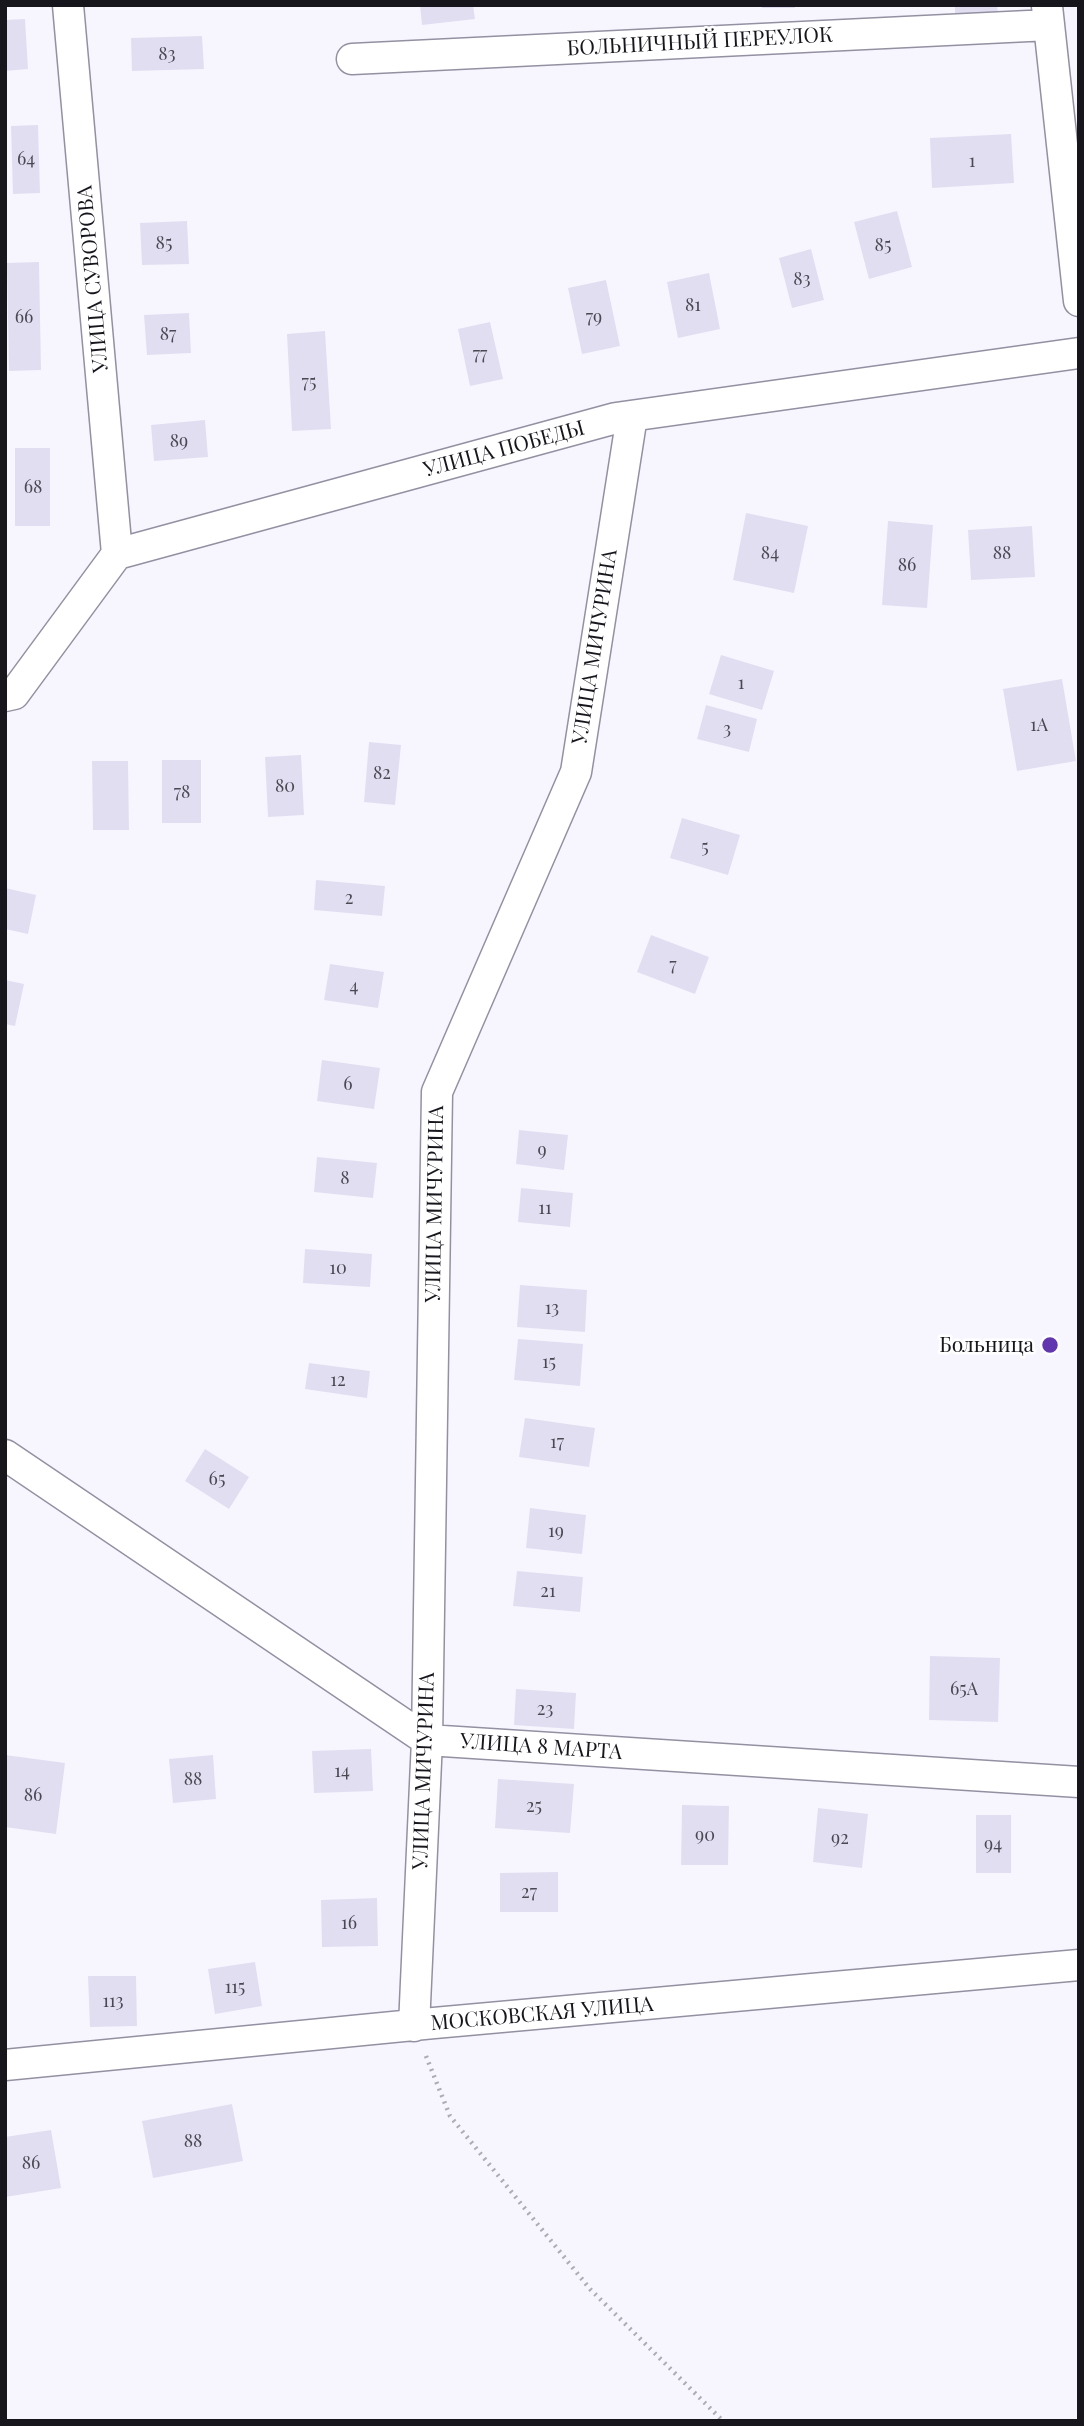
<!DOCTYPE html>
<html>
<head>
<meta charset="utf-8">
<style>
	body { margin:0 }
	#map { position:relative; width:1084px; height:2426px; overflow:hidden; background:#f7f6fe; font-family:"Playfair Display",serif }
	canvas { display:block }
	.frame { position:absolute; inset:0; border:7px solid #18161d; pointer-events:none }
</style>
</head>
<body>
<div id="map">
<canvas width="1084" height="2426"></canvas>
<div class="frame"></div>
</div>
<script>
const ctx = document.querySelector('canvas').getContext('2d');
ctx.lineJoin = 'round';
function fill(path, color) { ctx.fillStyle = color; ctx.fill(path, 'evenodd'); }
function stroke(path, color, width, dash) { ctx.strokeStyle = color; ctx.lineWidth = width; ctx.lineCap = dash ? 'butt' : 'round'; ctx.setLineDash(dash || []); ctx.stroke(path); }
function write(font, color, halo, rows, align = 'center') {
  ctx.font = font + ' "Playfair Display",serif'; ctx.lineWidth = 5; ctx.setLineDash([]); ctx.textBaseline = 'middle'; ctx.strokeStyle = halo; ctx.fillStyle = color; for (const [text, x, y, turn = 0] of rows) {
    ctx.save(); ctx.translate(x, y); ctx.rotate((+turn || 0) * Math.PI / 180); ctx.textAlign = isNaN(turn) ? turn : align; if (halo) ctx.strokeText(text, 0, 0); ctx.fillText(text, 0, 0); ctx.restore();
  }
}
const building = new Path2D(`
	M420,5H473L475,19L422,25Z
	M762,5H795V8H762Z
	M955,5H997L998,13L955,15Z
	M25,19L28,69L5,71V20Z
	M202,36L204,69L132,71L131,38Z
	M38,125L40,193L13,194L11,126Z
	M1011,134L1014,183L932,188L930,138Z
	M897,211L912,267L869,279L854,222Z
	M187,221L189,264L142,265L140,223Z
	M811,249L824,300L792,308L779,258Z
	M39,262L41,370L9,371L7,263Z
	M709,273L720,329L678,338L667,282Z
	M606,280L620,346L582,354L568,288Z
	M189,313L191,353L147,355L144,315Z
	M490,322L503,379L470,386L458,329Z
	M325,331L331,429L292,431L287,334Z
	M205,420L208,457L154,461L151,425Z
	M15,448H50V526H15Z
	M746,513L808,526L794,593L733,580Z
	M888,521L933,525L927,608L882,605Z
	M1032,526L1035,577L971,580L968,530Z
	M721,655L774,671L762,710L709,694Z
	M1062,679L1076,761L1017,771L1003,689Z
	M706,705L757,719L749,752L697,739Z
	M369,742L401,745L395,805L364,802Z
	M301,755L304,815L268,817L265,757Z
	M162,760H201V823H162Z
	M92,761H128L129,830H93Z
	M682,818L740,835L728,875L670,858Z
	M316,880L385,886L382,916L314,910Z
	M5,888L36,895L28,934L5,929Z
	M651,935L709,957L695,994L637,972Z
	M330,964L384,972L378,1008L324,1000Z
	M5,980L24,984L15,1026L5,1024Z
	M322,1060L380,1068L374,1109L317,1101Z
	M519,1130L568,1135L564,1170L516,1164Z
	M317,1157L377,1163L373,1198L314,1192Z
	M521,1188L573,1193L570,1227L518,1222Z
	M305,1249L372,1254L370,1287L303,1283Z
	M520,1285L587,1290L585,1332L517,1327Z
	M518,1339L583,1344L580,1386L514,1380Z
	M309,1363L370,1371L367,1398L305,1389Z
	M525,1418L595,1428L589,1467L519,1457Z
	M205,1449L249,1477L229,1509L185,1481Z
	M530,1508L586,1515L582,1554L526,1548Z
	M517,1571L583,1577L580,1612L513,1606Z
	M930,1656L1000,1658L998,1722L929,1720Z
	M516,1689L576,1693L574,1729L514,1725Z
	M371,1749L373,1791L314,1793L312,1751Z
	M5,1755L65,1763L56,1834L5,1827Z
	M213,1755L216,1799L173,1803L169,1759Z
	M498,1779L574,1784L570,1833L495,1828Z
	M682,1805L729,1806L728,1865H681Z
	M818,1808L868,1814L862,1868L813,1862Z
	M976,1815H1011V1873H976Z
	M558,1872V1912H500V1873Z
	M377,1898L378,1946L322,1947L321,1900Z
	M255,1962L262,2006L215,2014L208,1969Z
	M88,1976H136L137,2026L90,2027Z
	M232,2104L243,2161L153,2178L142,2121Z
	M51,2130L61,2188L5,2197V2137Z`);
const path = new Path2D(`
	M426,2056L450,2116L590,2289L723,2421`);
const street = new Path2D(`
	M68,5L117,554
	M1047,6L1079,301
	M352,59L1049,25
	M5,696L14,694L117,554L616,418L1079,353
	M5,1455L427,1740L1079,1782
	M414,2026L427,1740L437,1092L576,772L632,416
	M5,2065L434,2023L1079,1965`);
const markers = [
	[1050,1345,9,"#6236ae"]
];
const numberNames = [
	["83",167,54],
	["64",26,159],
	["1",972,161],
	["85",164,243],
	["85",883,245],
	["83",802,279],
	["81",693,305],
	["66",24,317],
	["79",594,317],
	["87",168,334],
	["77",480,354],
	["75",309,382],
	["89",179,441],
	["68",33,487],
	["84",770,553],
	["88",1002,553],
	["86",907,565],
	["1",741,683],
	["1А",1039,725],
	["3",727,729],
	["82",382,773],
	["80",285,786],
	["78",182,792],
	["5",705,847],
	["2",349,898],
	["7",673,965],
	["4",354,986],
	["6",348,1084],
	["9",542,1150],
	["8",345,1178],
	["11",545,1208],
	["10",338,1268],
	["13",552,1308],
	["15",549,1362],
	["12",338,1380],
	["17",557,1442],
	["65",217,1479],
	["19",556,1531],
	["21",548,1591],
	["65А",964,1689],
	["23",545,1709],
	["14",342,1771],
	["88",193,1779],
	["86",33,1795],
	["25",534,1806],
	["90",705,1835],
	["92",840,1838],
	["94",993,1844],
	["27",529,1892],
	["16",349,1923],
	["115",235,1987],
	["113",113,2001],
	["88",193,2141],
	["86",31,2163]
];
const streetNames = [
	["БОЛЬНИЧНЫЙ ПЕРЕУЛОК",700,42,-3],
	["УЛИЦА СУВОРОВА",93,279,-95],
	["УЛИЦА ПОБЕДЫ",504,449,-15],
	["УЛИЦА МИЧУРИНА",595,647,-81],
	["УЛИЦА МИЧУРИНА",435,1204,-89],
	["УЛИЦА 8 МАРТА",541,1747,4],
	["УЛИЦА МИЧУРИНА",424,1771,-88],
	["МОСКОВСКАЯ УЛИЦА",542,2014,-5]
];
const poiNames = [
	["Больница",1034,1345]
];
fill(building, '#e2def2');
stroke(street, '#9490a2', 33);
stroke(path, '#adacb4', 4.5, [2, 5]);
stroke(street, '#fff', 30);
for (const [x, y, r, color] of markers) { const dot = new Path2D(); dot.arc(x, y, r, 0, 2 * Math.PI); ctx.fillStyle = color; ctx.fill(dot); stroke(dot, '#fff', 2.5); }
write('18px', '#4a4852', null, numberNames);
write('21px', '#18161d', '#fff', streetNames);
write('21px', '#18161d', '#fff', poiNames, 'right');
</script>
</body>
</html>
